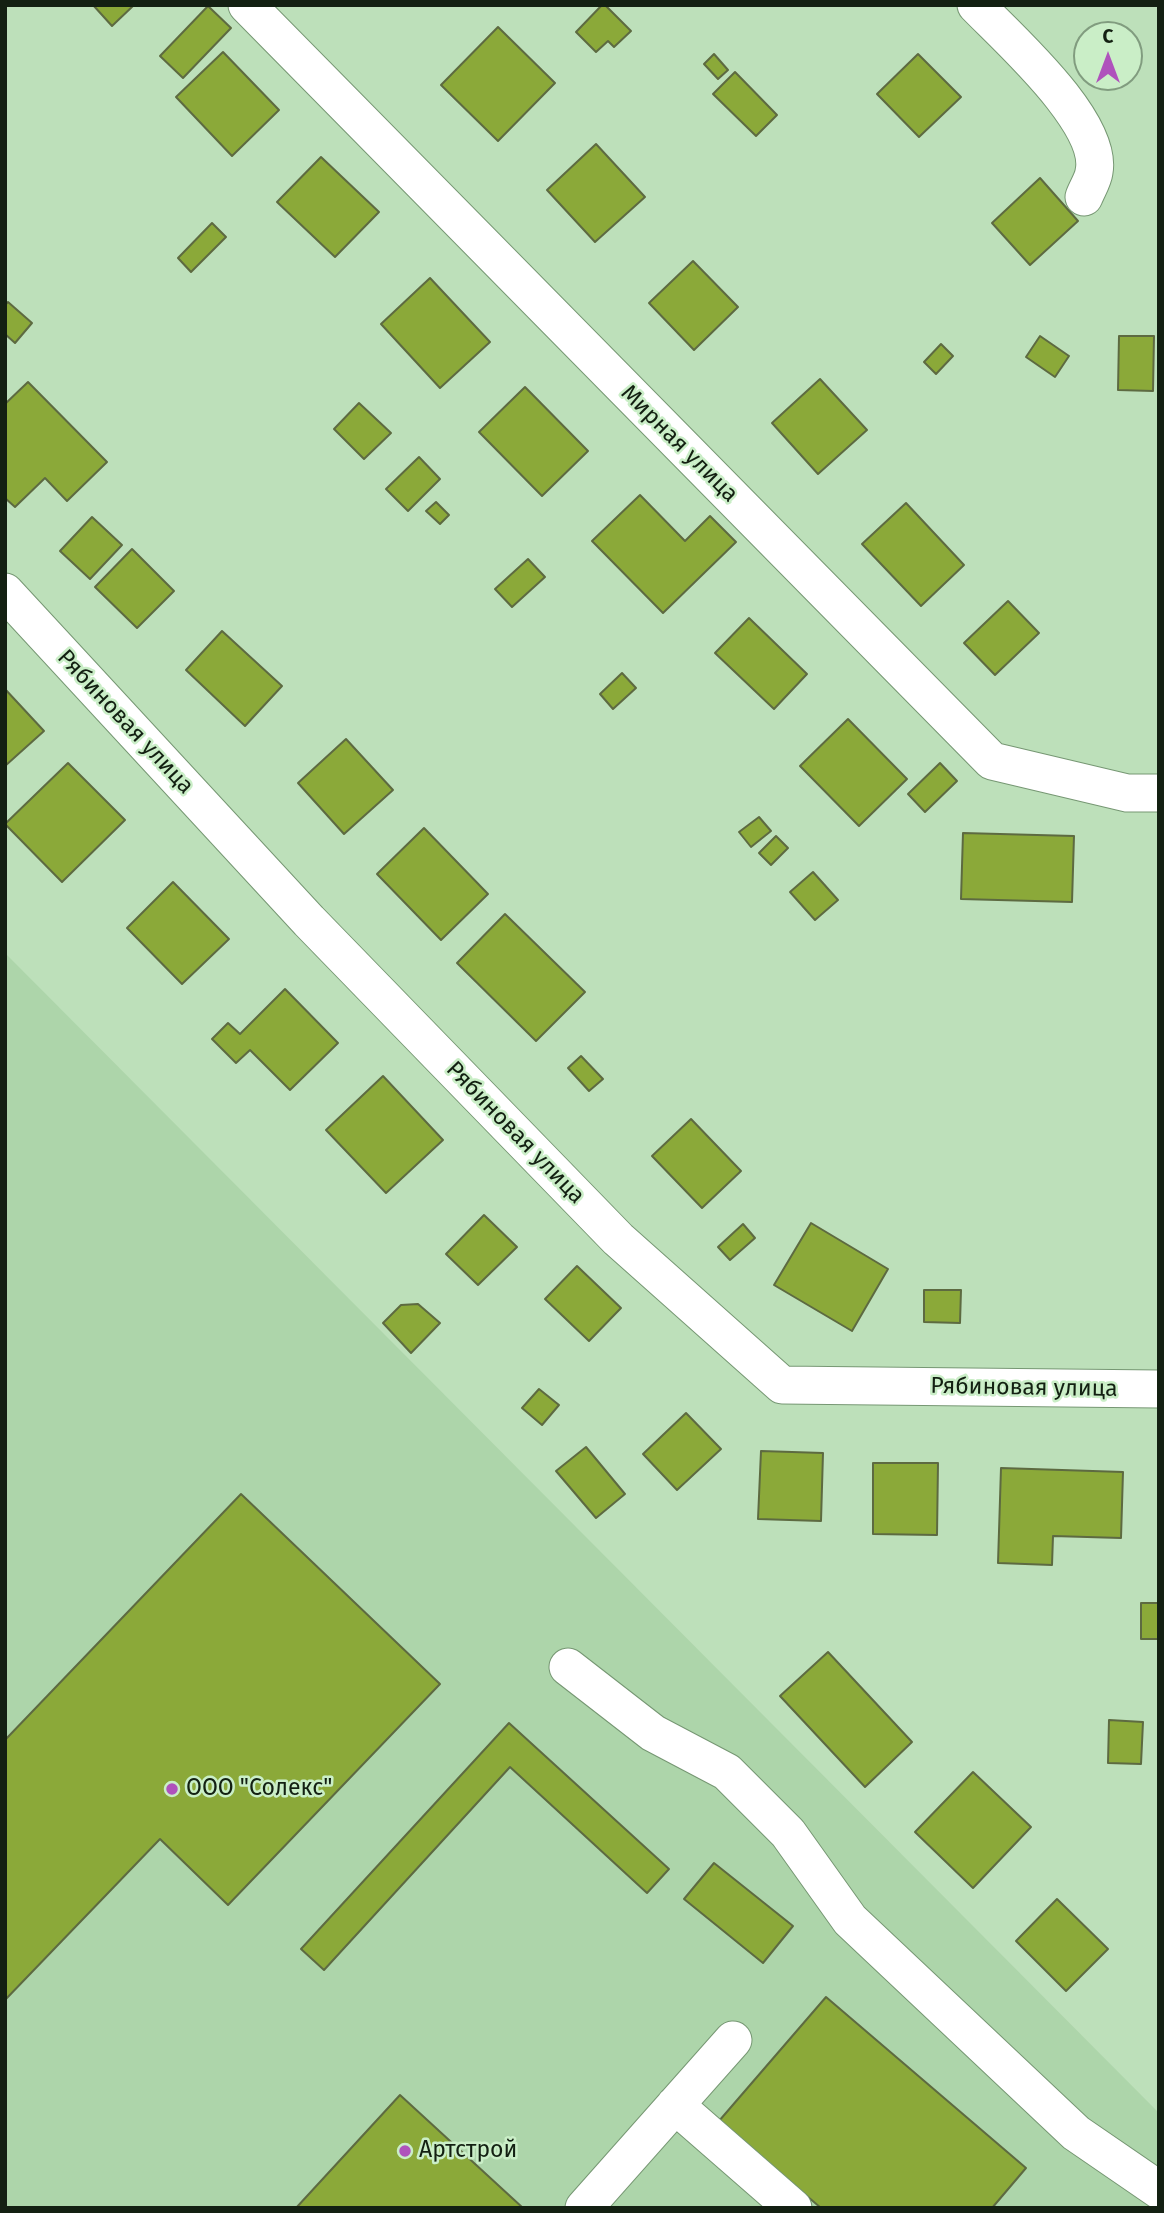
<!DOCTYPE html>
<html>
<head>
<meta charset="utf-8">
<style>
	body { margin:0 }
	#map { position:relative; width:1164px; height:2213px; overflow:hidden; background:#bde0ba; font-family:"Fira Sans",sans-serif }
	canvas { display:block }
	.frame { position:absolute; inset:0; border:7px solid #132012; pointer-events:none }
	.north { position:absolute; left:1073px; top:21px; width:70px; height:70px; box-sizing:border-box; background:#caeec7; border:2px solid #819c7f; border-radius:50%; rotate:0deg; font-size:19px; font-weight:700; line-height:28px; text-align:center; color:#132012 }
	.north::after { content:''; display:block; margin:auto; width:24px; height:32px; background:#af52bc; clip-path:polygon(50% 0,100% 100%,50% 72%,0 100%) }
</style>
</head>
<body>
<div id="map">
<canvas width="1164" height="2213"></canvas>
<div class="frame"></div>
<div class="north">С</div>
</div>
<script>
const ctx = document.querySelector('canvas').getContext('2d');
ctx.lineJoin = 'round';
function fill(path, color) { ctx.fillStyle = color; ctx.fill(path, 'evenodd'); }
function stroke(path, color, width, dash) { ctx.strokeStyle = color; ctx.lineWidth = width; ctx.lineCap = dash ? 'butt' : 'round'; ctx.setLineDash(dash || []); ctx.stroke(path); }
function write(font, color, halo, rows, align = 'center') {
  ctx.font = font + ' "Fira Sans",sans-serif'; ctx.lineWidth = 5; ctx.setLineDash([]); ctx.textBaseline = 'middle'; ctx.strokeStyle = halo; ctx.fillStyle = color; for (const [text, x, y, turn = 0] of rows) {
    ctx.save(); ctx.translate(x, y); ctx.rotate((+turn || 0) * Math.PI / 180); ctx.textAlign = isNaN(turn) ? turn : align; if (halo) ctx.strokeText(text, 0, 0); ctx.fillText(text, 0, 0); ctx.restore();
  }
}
const built = new Path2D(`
	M5,953L1159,2113V2208H5Z`);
const building = new Path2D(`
	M93,5H134L112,26Z
	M602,5H605L631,31L614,47L608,41L596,52L576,32Z
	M208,6L231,28L183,78L160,56Z
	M498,27L555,83L498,141L441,85Z
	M223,52L279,110L232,156L176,97Z
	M714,54L728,70L718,79L704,64Z
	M918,54L961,97L919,137L877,94Z
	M735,72L777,115L756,136L713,94Z
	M596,144L645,197L595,242L547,190Z
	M321,157L379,212L335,257L277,202Z
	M1040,178L1078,221L1030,265L992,223Z
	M212,223L226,237L191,272L178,258Z
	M693,261L738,307L694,350L649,303Z
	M430,278L490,342L440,388L381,324Z
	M8,302L32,323L15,343L5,334V305Z
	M1040,336L1069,356L1055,377L1026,357Z
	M1119,336H1154L1153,391L1118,390Z
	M941,344L953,356L936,374L924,362Z
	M820,379L867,430L818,474L772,423Z
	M28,382L107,462L67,501L45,478L15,507L5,498V404Z
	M525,387L588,451L542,496L479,432Z
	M359,403L391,433L364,459L334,429Z
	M419,457L440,479L408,511L386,489Z
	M640,495L685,541L710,516L736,542L663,613L592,541Z
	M436,502L449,515L440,524L426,511Z
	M906,503L964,565L921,606L862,544Z
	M92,517L122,545L90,579L60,551Z
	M132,549L174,591L137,628L95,587Z
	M528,559L545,577L512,607L495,589Z
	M1008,601L1039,633L995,675L964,643Z
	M749,618L807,674L774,709L715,653Z
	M222,631L282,686L245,726L186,670Z
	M622,673L636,688L613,709L600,694Z
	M5,689L44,731L5,766Z
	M848,719L907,779L859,826L800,766Z
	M346,739L393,790L344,834L298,783Z
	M68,763L125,820L62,882L5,824Z
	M940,763L957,781L925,812L908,794Z
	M759,817L771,831L751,847L739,832Z
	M424,828L488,894L441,940L377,874Z
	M963,833L1074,836L1072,902L961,899Z
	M776,836L788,848L771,865L759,853Z
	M813,872L838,900L815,920L790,892Z
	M173,882L229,939L182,984L127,928Z
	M505,914L585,992L536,1041L457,963Z
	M285,989L338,1043L290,1090L250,1050L236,1063L212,1039L228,1023L240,1034Z
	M581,1056L603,1079L589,1091L568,1068Z
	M383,1076L443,1140L386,1193L326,1130Z
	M691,1119L741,1171L702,1208L652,1156Z
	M484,1215L517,1247L478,1285L446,1254Z
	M811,1223L888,1269L852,1331L774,1285Z
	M743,1224L755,1238L730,1260L718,1247Z
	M577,1266L621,1308L589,1341L545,1299Z
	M924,1290H961L960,1323L924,1322Z
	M418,1304L440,1323L411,1353L383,1323L401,1305Z
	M539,1389L559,1405L542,1425L522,1408Z
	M686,1413L721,1449L677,1490L643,1454Z
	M586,1447L625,1494L596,1518L556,1471Z
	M761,1451L823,1453L821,1521L758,1519Z
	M873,1463H938L937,1535L873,1534Z
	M1001,1468L1123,1472L1121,1538L1053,1536L1052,1565L998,1563Z
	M241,1494L440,1684L228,1905L160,1839L5,2000V1740Z
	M1141,1603H1159V1639H1141Z
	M828,1652L912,1742L865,1787L780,1696Z
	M1109,1720L1143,1722L1141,1764L1108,1763Z
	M509,1723L669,1869L647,1893L510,1767L324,1970L301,1949Z
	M973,1772L1031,1827L973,1888L915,1832Z
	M714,1863L793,1926L763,1963L684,1899Z
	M1057,1899L1108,1949L1066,1991L1016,1941Z
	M826,1997L1026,2168L992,2208H821L719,2121Z
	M400,2095L523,2208H296Z`);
const minor = new Path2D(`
	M247,5L992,761L1127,793H1159
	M976,5C1009,39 1104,123 1094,172C1093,180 1087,189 1084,197
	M5,592L309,921L618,1239L782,1385L1159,1389
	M568,1667L653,1733L727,1772L788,1833L850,1920L1076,2133L1159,2190
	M675,2105L793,2208
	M584,2208L733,2040`);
const markers = [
	[172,1789,7,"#af52bc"],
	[405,2151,7,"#af52bc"]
];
const streetNames = [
	["Мирная улица",679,444,45],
	["Рябиновая улица",125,722,47],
	["Рябиновая улица",515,1133,46],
	["Рябиновая улица",1024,1388,1]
];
const poiNames = [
	["ООО \"Солекс\"",186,1789],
	["Артстрой",419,2151]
];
fill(built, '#add5aa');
fill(building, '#8ba939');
stroke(building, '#5d6a41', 2);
stroke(minor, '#769773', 39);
stroke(minor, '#fff', 37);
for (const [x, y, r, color] of markers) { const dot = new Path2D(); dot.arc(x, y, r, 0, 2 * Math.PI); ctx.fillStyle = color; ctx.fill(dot); stroke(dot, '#caeec7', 2.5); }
write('23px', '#132012', '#caeec7', streetNames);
write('23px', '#132012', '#caeec7', poiNames, 'left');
</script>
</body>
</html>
